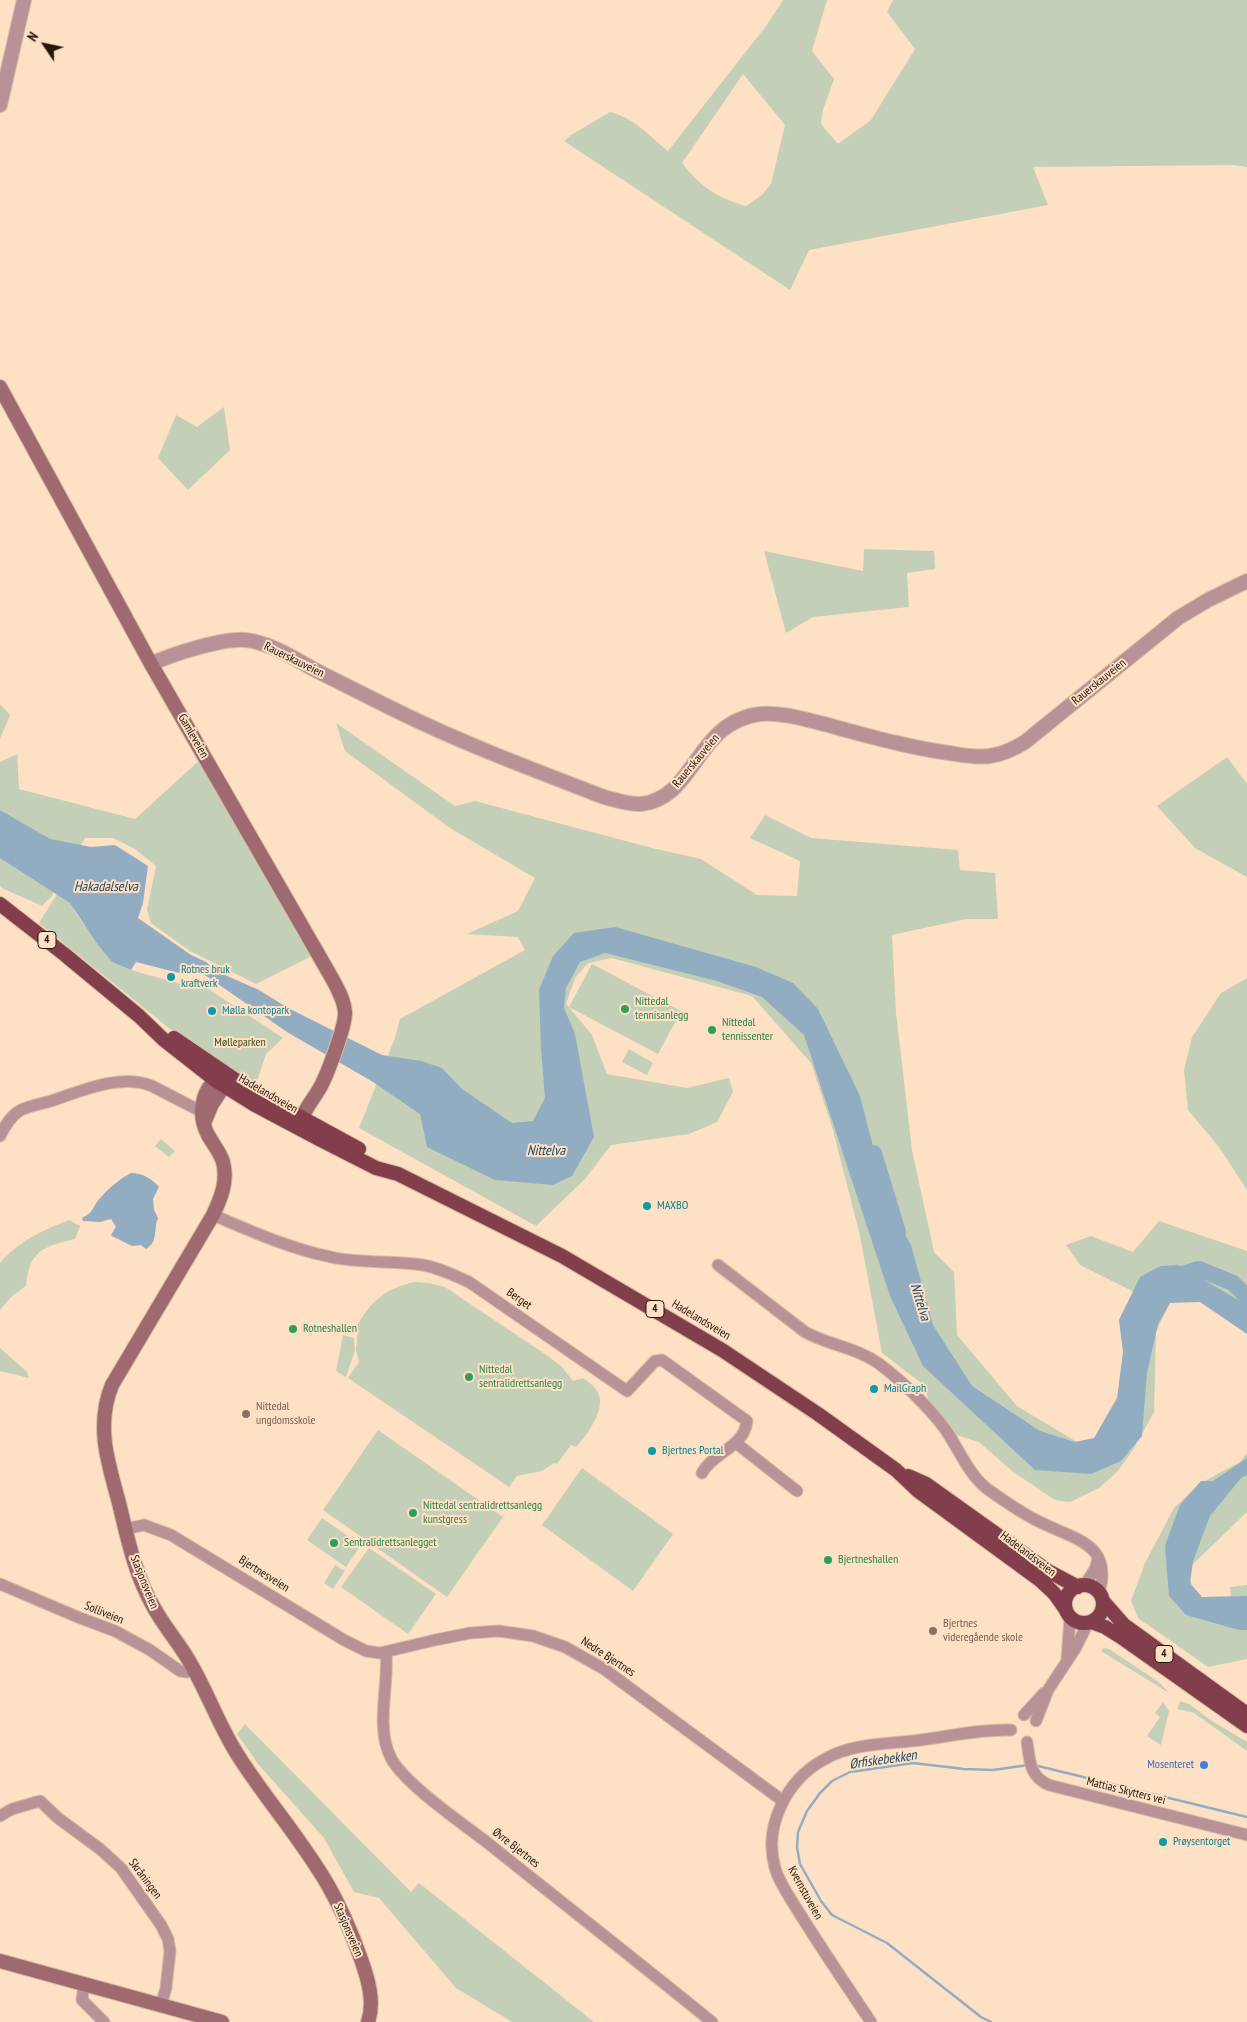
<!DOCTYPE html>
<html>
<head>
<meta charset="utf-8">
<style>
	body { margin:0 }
	#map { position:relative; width:1247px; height:2022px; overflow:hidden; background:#fee0c5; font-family:"PT Sans Narrow",sans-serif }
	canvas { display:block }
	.north { position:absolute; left:20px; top:20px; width:50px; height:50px; -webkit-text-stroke:4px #fee0c5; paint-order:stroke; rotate:304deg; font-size:14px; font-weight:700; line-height:20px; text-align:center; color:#21170d }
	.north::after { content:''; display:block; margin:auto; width:18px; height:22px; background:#21170d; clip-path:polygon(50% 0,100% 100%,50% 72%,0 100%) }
</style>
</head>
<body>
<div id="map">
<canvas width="1247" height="2022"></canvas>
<div class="north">N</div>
</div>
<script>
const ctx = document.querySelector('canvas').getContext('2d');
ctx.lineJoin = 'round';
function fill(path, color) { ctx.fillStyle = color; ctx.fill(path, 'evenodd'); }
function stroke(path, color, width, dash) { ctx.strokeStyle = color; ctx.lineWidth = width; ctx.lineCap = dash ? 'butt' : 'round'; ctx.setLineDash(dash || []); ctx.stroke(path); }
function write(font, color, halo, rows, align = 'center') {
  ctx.font = font + ' "PT Sans Narrow",sans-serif'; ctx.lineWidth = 4; ctx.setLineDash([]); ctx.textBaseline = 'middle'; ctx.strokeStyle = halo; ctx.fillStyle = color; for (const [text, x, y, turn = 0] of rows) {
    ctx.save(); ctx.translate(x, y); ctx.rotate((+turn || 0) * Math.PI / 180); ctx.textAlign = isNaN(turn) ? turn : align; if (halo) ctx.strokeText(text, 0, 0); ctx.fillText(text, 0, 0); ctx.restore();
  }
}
const green = new Path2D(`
	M783,0H827L812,51L834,79L823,110L821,124L838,144L871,120L915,49L887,12L893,0H1247V167L1235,165L1033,167L1048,205L809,250L790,290L564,141L571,135L610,112C635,118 649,136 668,151L766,26ZM743,74L785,125L771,184L762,195L746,206C717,198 701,187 682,163Z
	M224,407L230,450L188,490L158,458L176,415L197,427Z
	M864,549L934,551L935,569L907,573L909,607L813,617L786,633L764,551L863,571Z
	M0,704L10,715L0,739Z
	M336,723L455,806L475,801L652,848L701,859L757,895L797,896L800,861L750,838L765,815L811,838L958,850L960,870L995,873L998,919H966L892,935L896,1013L912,1150L934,1252L954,1272L957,1335L1017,1406L1092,1451L1128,1419L1136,1293L1080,1265L1066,1245L1091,1236L1133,1252L1159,1221L1247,1251V1331L1204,1297L1170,1302L1156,1332L1154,1412L1133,1450L1117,1472L1099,1488L1070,1502L1055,1500L1012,1471L979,1442L944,1431L929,1403L925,1386L882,1353L860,1236L833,1130L811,1063L752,996L612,958L588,963L575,978L566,1004L569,1007L592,964L681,1011L658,1054L569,1007L592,1035L607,1074L687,1088L729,1078L733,1092L717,1122L689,1134L611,1145L585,1179L536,1226L359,1128L395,1038L400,1019L525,950L518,937L467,934L518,911L535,878L450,828L345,751Z
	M17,754L19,789L135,819L203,757L316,954L256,984L190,951L151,923L147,910L156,866L135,849L113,838H85L51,897L42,906L4,889L0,886V762Z
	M1227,757L1247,784V877L1195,848L1157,806Z
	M60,889L71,898L75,912L112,962L131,970L192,987L198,982L283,1038L266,1054L255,1087L175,1033L39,923Z
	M1247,978V1190L1219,1147L1188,1110L1184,1070L1192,1037L1221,993Z
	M629,1049L653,1063L647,1075L622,1062Z
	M161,1139L175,1151L169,1157L155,1146Z
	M69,1220L80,1226L75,1239C42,1247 30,1250 26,1286L12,1296L0,1310V1263C19,1241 43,1230 69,1220Z
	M414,1282L429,1283L445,1287L548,1356L562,1367L573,1381L583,1378C587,1381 592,1384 595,1388C610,1405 588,1434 576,1447L571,1445L557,1464L554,1463L542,1471L517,1476L509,1487L348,1378L359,1362L356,1350L358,1329L356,1328C370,1302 384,1289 414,1282Z
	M343,1335L354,1338L355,1350L346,1377L336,1371Z
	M0,1348L27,1372L29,1378L0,1371Z
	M378,1430L503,1517L447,1597L323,1510Z
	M1247,1453V1512L1188,1569L1197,1608L1232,1617L1230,1587L1247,1585V1659L1208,1667L1138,1618L1131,1601L1145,1563L1174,1508L1199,1484L1240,1462Z
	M582,1468L673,1534L633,1591L542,1525Z
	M322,1518L361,1545L346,1567L307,1540Z
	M369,1548L436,1594L408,1634L341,1587Z
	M335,1565L345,1571L333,1589L324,1583Z
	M1104,1648L1109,1649L1160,1683L1169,1693L1101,1651Z
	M1180,1701L1189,1704L1212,1721L1247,1742V1751L1194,1713L1177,1709Z
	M1163,1702L1169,1711L1161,1745L1147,1736L1160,1717L1155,1713Z
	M245,1724L411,1892L419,1883L594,2022H512L456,1988L379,1898L354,1892L324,1838L258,1764L237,1734Z`);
const water = new Path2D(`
	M0,810L50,839L91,847L115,845L148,866L143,903L138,918L191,955L206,962L218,972L259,990L288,1008L382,1055L421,1061L442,1068L462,1089L512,1123L533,1121L545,1098L541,1048L539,990L553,956L574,933L615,927L756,967L793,983L818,1009L860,1096L888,1204L911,1245L933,1325L972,1386L1040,1431L1075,1442L1094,1438L1117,1398L1123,1352L1119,1320L1140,1277L1160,1266L1178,1265L1247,1305V1334L1200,1302L1170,1303L1158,1324L1147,1373L1142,1436L1121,1461L1091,1474L1035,1470L923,1366L890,1296L804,1035L762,997L717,981L605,953L580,962L566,988L564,1008L575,1034L594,1137L572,1176L553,1185L495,1180L427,1147L420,1114L373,1082L287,1032L208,977L187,965L179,973L136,962L131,970L112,962L98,945L70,903L0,858Z
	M131,1173C142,1173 151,1178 159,1187L153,1199L154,1210L158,1218C153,1230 159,1241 146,1249L141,1245L132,1246L112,1236L111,1235L116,1227L111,1219L100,1222L83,1221L82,1218C93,1212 91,1211 97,1202C105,1191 119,1179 131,1173Z
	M1247,1458V1475L1241,1478L1210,1516L1193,1561L1190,1583L1202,1597L1247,1596V1630H1239L1186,1615L1169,1596L1165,1546L1180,1505L1201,1481H1213Z`);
const stream = new Path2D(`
	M1034,1765L1247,1817
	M991,2022L981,2017L887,1943L832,1915L821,1901L800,1864L797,1847L798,1832L807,1811L820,1793L832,1781L850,1772L913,1763L964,1769L993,1770L1028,1765`);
const river = new Path2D(`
	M874,1153L898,1232
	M1169,1278L1199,1269L1233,1283L1247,1297`);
const minor = new Path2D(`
	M0,1136C5,1126 11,1115 21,1110C31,1105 41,1104 51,1101C82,1091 120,1073 152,1086L208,1115
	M213,1215C250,1231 291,1249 331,1257C361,1264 393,1260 423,1265C439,1268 454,1275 469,1282L627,1391L655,1361L662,1360L747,1421C744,1448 713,1452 702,1473
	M718,1265L805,1332C828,1345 855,1347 878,1363C901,1380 928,1406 945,1429C959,1449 967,1472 986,1488C1004,1501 1024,1515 1044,1524C1078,1540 1113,1546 1099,1593
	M736,1443L797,1491
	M125,1529L144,1525L171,1535L344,1640L366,1651L380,1653L435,1640L470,1633L499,1631L533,1636L565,1647L604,1669L783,1801
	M0,1584L80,1618L115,1631L150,1650L180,1671L187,1672L194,1668
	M1085,1585L1095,1569L1098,1559
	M386,1653C389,1686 375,1727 391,1758C404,1783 460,1822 484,1840C560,1901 637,1961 712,2022
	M1067,1659L1070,1618
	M1024,1715L1044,1693
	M1036,1721L1048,1690L1075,1649L1088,1623
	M1027,1742C1030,1761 1029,1776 1049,1785L1247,1835
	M0,1816L12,1809L40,1801L58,1818L100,1849L121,1868L161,1925L168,1939L170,1951L166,1988L161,2005
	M84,1984L82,2000L104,2022
	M871,2022C847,1986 823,1951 800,1914C791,1899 780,1885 775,1868C763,1826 787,1779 825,1759C852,1743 890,1744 921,1740C951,1736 981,1729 1011,1730`);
const tertiary = new Path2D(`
	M0,105L24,0
	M151,664C172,654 223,638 246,640C272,643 296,660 319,672C345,685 371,698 397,711C464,744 534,770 604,797C616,800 629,805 641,804C696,798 695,722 760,714C781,712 804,719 824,724C865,735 906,747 949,753C962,755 977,758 990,756C1003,754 1014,749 1025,742L1178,618L1208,600L1247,581`);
const secondary = new Path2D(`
	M0,387L151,664L329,973C335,984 344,998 345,1012C346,1025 326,1079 318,1091C309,1106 302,1111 301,1129
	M224,1075C201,1086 197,1114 208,1135C213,1144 220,1152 223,1162C228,1181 221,1198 213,1215L112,1385C96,1424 107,1460 118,1499C127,1535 134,1573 153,1606C164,1627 181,1645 192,1666C209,1696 220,1728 239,1757C267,1801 303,1841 329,1887C342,1910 352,1934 361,1959C368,1979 375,2002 368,2022
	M204,1123L212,1104L224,1086L226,1075
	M0,1961L222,2022`);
const trunk = new Path2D(`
	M0,904L64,954L139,1016L164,1040L215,1080L255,1105L319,1139L376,1168L398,1174L562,1256L722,1350L818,1414L896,1470L917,1490L1040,1580L1054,1593L1066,1610
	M174,1038L249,1089L359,1149
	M908,1476L926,1484L1048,1571L1078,1587
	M1065 1604a19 19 0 1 1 38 0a19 19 0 1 1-38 0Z
	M1103,1601L1124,1625L1247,1714
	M1091,1622L1105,1627L1121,1637L1247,1726`);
const markers = [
	[171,977,5,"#0f9aa8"],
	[625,1009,5,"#2e9e5b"],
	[212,1011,5,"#0f9aa8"],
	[712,1030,5,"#2e9e5b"],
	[647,1206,5,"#0f9aa8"],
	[293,1329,5,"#2e9e5b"],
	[469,1377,5,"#2e9e5b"],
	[874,1389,5,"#0f9aa8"],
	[246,1414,5,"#8d6e63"],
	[652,1451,5,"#0f9aa8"],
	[413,1513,5,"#2e9e5b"],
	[334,1543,5,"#2e9e5b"],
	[828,1560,5,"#2e9e5b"],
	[933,1631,5,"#8d6e63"],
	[1204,1765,5,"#3f7fe0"],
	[1163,1842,5,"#0f9aa8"]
];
const shields = [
	[47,940,18],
	[655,1309,18],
	[1164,1654,18]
];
const shieldNames = [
	["4",47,940],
	["4",655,1309],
	["4",1164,1654]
];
const streetNames = [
	["Rauerskauveien",294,660,26],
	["Rauerskauveien",1099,682,-39],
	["Gamleveien",193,736,60],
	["Rauerskauveien",696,761,-50],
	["Hadelandsveien",268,1094,30],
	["Berget",519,1299,35],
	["Hadelandsveien",701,1320,31],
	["Hadelandsveien",1028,1554,37],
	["Bjertnesveien",264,1574,32],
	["Stasjonsveien",144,1582,68],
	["Solliveien",104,1613,22],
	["Nedre Bjertnes",608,1657,33],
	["Mattias Skytters vei",1126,1791,14],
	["Øvre Bjertnes",516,1848,38],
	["Skråningen",145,1879,53],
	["Kvernstuveien",805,1893,61],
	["Stasjonsveien",348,1930,67]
];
const cultureNames = [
	["Rotnes bruk",181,970],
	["kraftverk",181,984],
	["Mølla kontopark",222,1011],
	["MAXBO",657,1206],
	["MailGraph",884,1389],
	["Bjertnes Portal",662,1451],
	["Prøysentorget",1173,1842]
];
const leisureNames = [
	["Nittedal",635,1002],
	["tennisanlegg",635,1016],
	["Nittedal",722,1023],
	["tennissenter",722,1037],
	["Rotneshallen",303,1329],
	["Nittedal",479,1370],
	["sentralidrettsanlegg",479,1384],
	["Nittedal sentralidrettsanlegg",423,1506],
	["kunstgress",423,1520],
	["Sentralidrettsanlegget",344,1543],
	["Bjertneshallen",838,1560]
];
const parkNames = [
	["Mølleparken",240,1043]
];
const educationNames = [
	["Nittedal",256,1407],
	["ungdomsskole",256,1421],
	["Bjertnes",943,1624],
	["videregående skole",943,1638]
];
const shopNames = [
	["Mosenteret",1194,1765]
];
const waterNames = [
	["Hakadalselva",106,887],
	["Nittelva",546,1151],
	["Nittelva",920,1302,73],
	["Ørfiskebekken",883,1760,-8]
];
fill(green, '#c4cfb8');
fill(water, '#92adc2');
stroke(stream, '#92adc2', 2.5);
stroke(river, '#92adc2', 16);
stroke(minor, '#d6bca4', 13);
stroke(tertiary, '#d6bca4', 16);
stroke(secondary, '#d6bca4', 16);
stroke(trunk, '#d6bca4', 16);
stroke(minor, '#b89296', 11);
stroke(tertiary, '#b89296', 14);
stroke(secondary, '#9f6970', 14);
stroke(trunk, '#823e4a', 14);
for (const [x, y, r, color] of markers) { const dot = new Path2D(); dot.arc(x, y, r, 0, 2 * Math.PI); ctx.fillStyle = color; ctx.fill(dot); stroke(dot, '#fee0c5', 2); }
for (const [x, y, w] of shields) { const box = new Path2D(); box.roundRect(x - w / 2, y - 8.5, w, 17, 4); ctx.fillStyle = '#fee0c5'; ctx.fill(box); stroke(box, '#21170d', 1); }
write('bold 11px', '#21170d', null, shieldNames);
write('12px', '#21170d', '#fee0c5', streetNames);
write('12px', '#0d838f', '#fee0c5', cultureNames, 'left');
write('12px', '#27864d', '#fee0c5', leisureNames, 'left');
write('12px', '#394b1e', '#fee0c5', parkNames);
write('12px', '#785e54', '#fee0c5', educationNames, 'left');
write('12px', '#366cbe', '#fee0c5', shopNames, 'right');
write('italic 14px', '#1a4967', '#fee0c5', waterNames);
</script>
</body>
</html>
